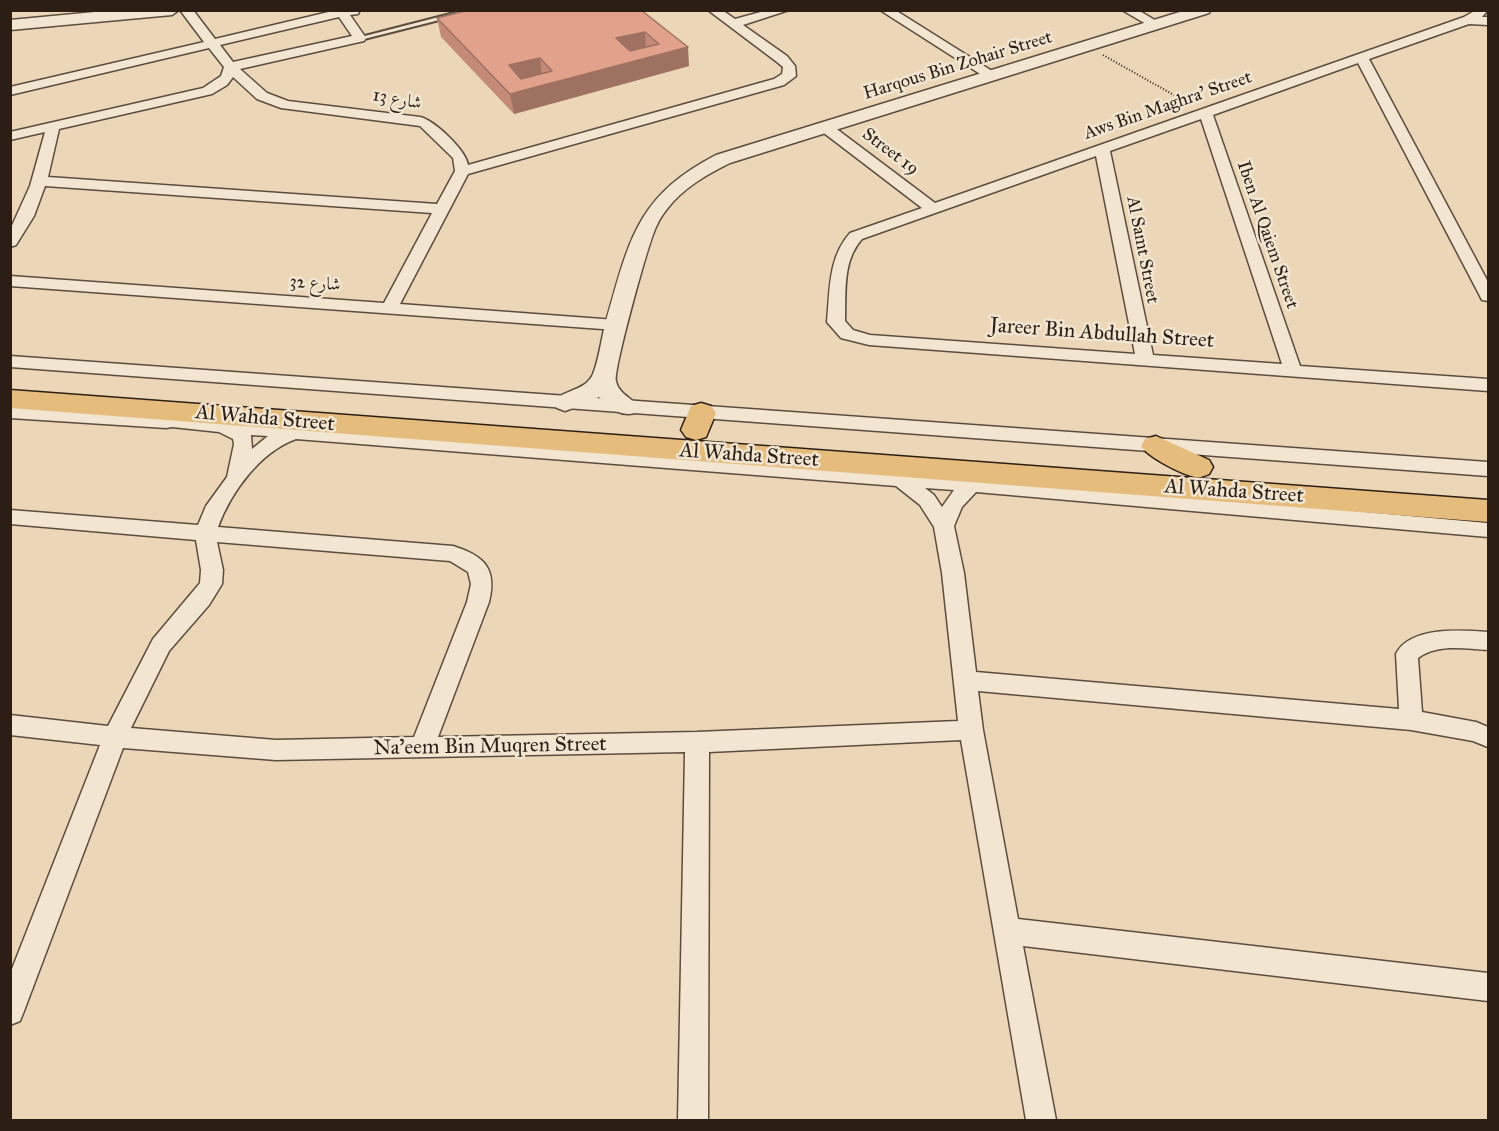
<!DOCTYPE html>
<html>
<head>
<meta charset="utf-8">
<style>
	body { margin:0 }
	#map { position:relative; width:1499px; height:1131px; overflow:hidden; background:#ebd7b8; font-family:"IM FELL Great Primer",serif }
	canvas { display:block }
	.frame { position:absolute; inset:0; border:12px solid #2d1e15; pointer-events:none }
</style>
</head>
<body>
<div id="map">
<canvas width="1499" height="1131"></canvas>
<div class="frame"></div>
</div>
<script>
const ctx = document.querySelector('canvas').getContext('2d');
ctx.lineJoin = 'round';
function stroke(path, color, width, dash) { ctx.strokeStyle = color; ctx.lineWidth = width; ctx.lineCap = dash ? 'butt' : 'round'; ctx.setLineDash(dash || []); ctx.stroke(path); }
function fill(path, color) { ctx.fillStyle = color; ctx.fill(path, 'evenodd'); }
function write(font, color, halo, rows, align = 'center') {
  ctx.font = font + ' "IM FELL Great Primer",Amiri,serif'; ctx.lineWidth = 5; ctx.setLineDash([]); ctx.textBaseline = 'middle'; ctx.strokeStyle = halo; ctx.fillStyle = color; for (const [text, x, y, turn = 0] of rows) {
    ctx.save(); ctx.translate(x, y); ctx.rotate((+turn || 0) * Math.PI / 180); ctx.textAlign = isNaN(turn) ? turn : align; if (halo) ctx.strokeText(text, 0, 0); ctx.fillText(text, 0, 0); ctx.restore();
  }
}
const path = new Path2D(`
	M1103,55L1188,103`);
const service = new Path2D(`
	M466,10H479L360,40L357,38Z`);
const minor = new Path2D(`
	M180,10H193L215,39L337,10H360L358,14L350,15L366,38L364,41L240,69L267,93L288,101L420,117C434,120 466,150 468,165L774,79L782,74L783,67L777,62L708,10H722L735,19L768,10H789L743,25L787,56L795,66L796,76L784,85L468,174L400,304L616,320L622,321L625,325L622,329L616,330L10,286V276L384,303L432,213L45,186L34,216L16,245L10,247V230L30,186L45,132L10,140V132L203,88L221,76L224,67L209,48L10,95V87L204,42ZM339,17L352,36L233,62L220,45ZM233,77L257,99L281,108L420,126L453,158L455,171L437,204L48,177L59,129L212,94L227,85Z
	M880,10H895L1000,76L993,80L988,79Z
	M1122,10H1138L1163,25L1157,29L1153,28Z
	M1476,10H1488L1482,17H1488V25L1469,24L1369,59L1488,282V301L1482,300L1480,296L1358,63L1213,115L1300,366L1488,379V391L869,345L841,338L827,322C830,290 828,258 850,233L922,208L820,130L818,127L820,124H830L935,203L1464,17ZM1201,119L1282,364L1153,355L1110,151ZM1096,156L1135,354L870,335L853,330L845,321C846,294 842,261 862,239Z
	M10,356L1488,462V476L10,367Z
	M148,403L183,417L355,431L368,428L376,432L1040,483L1488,523V537L976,492L962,507L954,526L964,573L976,672L1399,709L1396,654C1410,626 1462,630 1488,632V650C1465,649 1439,643 1418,658L1422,712L1476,722L1488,727V747L1473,741L1411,730L978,691L983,730L1018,919L1488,973V1001L1023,946L1056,1120H1026L961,740L709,752L708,1120H678L685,752L276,760L123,748L24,1011L20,1021L10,1025V974L100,745L10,735V715L108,726L153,639L200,583L201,570L196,540L10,524V510L198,525L206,506L227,477L234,444L233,439L219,432L172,427L166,428L10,418V406L144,414L139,409L141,405ZM251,435L268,436L252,449ZM296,439L896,486L920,505L934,527L942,573L958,721L697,732L438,737L489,602C497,569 485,556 453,546L218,527C231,492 260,452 296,439ZM925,488L954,490L942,507L934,495ZM217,542L450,561L468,572L471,584L467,602L414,737L276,740L131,728L169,651L209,605L222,584L223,570Z`);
const tertiary = new Path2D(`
	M116,10H179L172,15L10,30V20Z
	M1186,10H1211L1209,13L730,163C706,175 683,188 667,209C663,214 659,220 657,225C649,239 613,371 616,381C619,395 632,397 639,408L635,413C621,417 608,408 599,397L573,408L565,411L557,408L553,403C562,389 585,392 593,374C599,359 601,341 605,325C629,242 635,197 716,155Z`);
const primary = new Path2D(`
	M10,390L1488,500V522L10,408Z
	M701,403L711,406L716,413L706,437L696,440L686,437L681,430L691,406Z
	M1156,436L1209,460L1213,467L1209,474C1204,476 1200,478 1195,477C1181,474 1148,457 1141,446L1145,439Z`);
const wall = new Path2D(`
	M641,10L689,66L514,114L441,37L437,18Z`);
const shadedWall = new Path2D(`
	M645,32L646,51L618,58L616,38Z
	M688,47L689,66L514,114L510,94Z
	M540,58L542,78L512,85L509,65Z`);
const building = new Path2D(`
	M469,10H641L688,47L510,94L437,18ZM645,32L659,44L630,51L616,38ZM540,58L552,71L521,79L509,65Z`);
const farStreetnames = [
	["Harqous Bin Zohair Street",958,66,-17],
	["شارع 13",397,100,10],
	["Aws Bin Maghra' Street",1168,106,-19],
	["Street 19",890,152,37],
	["Iben Al Qaiem Street",1267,235,71],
	["Al Samt Street",1142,250,79],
	["شارع 32",315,284,4]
];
const streetNames = [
	["Jareer Bin Abdullah Street",1102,334,4],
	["Al Wahda Street",265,419,5],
	["Al Wahda Street",749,456,4],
	["Al Wahda Street",1234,492,4],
	["Na'eem Bin Muqren Street",490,747,-1]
];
stroke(service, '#5c4c3e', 4);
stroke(minor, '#5c4c3e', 3);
stroke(tertiary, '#5c4c3e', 3);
stroke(primary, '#2d1e15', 3);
stroke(path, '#2d1e15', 2, [1, 2]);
fill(service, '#f2e5d1');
fill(minor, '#f2e5d1');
fill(tertiary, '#f2e5d1');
fill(primary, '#e6bc7c');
fill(wall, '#c28a77');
fill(shadedWall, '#9e7161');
fill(building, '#e1a18a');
stroke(building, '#9e7161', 1.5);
write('18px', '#2d1e15', '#f2e5d1', farStreetnames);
write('21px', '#2d1e15', '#f2e5d1', streetNames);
</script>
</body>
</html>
